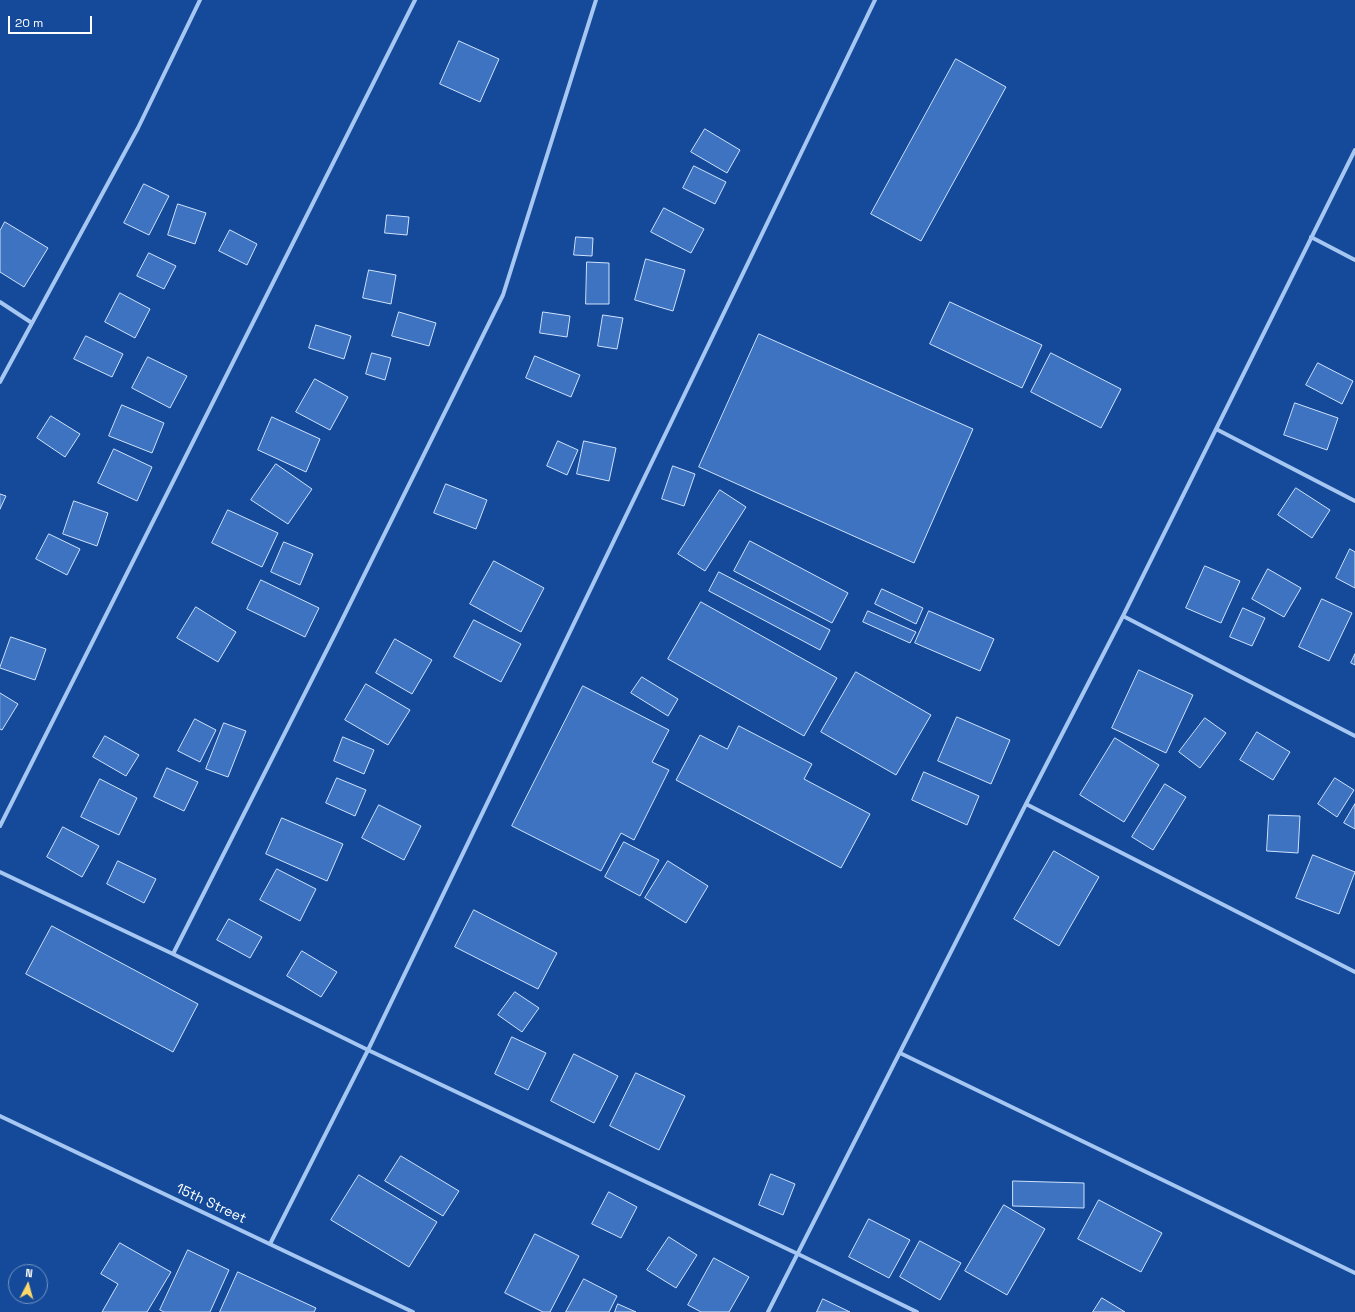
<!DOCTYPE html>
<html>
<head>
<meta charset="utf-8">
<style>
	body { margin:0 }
	#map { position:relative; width:1355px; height:1312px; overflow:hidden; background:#144a99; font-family:"Space Grotesk",sans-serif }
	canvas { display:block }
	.north { position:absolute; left:8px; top:1264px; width:40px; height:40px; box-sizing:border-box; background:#144a99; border:1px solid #7292c2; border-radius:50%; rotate:6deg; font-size:11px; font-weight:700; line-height:16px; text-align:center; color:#fff }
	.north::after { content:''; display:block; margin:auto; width:14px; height:18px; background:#ffd869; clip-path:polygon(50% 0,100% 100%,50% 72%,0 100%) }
	.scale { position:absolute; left:8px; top:16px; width:84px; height:18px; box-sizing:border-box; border:2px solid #fff; border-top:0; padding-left:5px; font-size:12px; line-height:14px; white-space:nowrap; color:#fff; -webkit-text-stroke:3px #144a99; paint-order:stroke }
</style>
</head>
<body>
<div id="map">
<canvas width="1355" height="1312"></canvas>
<div class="north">N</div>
<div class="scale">20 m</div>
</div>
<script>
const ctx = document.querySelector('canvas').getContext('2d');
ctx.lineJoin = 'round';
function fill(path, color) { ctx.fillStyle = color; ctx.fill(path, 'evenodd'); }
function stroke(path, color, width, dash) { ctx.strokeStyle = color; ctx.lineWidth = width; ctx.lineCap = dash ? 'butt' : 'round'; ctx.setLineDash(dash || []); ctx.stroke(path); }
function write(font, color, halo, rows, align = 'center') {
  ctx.font = font + ' "Space Grotesk",sans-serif'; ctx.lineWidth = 4; ctx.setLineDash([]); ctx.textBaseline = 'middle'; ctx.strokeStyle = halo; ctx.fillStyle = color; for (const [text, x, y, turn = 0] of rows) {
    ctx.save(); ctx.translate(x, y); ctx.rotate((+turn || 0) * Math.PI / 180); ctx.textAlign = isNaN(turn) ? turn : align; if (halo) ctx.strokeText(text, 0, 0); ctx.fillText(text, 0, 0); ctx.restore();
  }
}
const building = new Path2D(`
	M459,41L499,59L480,102L440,84Z
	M956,59L1006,87L921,241L871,214Z
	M705,129L740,150L727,173L691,152Z
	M694,166L726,182L715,204L683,188Z
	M144,184L169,196L149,235L124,223Z
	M178,204L206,213L195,244L168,235Z
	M664,208L704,229L691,253L651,232Z
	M387,215L409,217L407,235L385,233Z
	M5,222L48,248L24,287L0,272V231Z
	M230,230L257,244L247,265L219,251Z
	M576,237L593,238L592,256L574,255Z
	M149,253L176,266L164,289L137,276Z
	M646,259L685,270L673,311L635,300Z
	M587,262L609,263V304H586Z
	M369,270L396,275L391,304L363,298Z
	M120,293L150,309L135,338L105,322Z
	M950,302L1042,345L1022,388L930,344Z
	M399,312L436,323L429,346L392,336Z
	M543,312L570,316L567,337L540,333Z
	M603,315L623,318L617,349L598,346Z
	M316,325L351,336L344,359L309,348Z
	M759,334L973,429L914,563L699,467Z
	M86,336L123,354L112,377L74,359Z
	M372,353L391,358L385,380L366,374Z
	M1051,353L1121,389L1101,428L1031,392Z
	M535,356L580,375L571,397L526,378Z
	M148,357L187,376L170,408L132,388Z
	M1318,363L1353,381L1342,404L1306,385Z
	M315,379L348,397L330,430L296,412Z
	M1295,403L1338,418L1327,450L1284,435Z
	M122,405L164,423L152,453L109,436Z
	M51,416L80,434L65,457L37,438Z
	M272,417L320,439L306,472L258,450Z
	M558,441L578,450L567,475L547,466Z
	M584,441L616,448L609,481L577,474Z
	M114,449L152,467L137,501L98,483Z
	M276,464L312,489L288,524L251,500Z
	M673,466L695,474L684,506L662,499Z
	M446,484L487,500L476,529L434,513Z
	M1296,488L1330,510L1312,538L1278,515Z
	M720,490L746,507L705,571L678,554Z
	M0,494L6,496L0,509Z
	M74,501L108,513L97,546L63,534Z
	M228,510L278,533L262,567L212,543Z
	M49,534L80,549L67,575L36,559Z
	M750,541L848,593L832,623L734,571Z
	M284,542L313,554L300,585L271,572Z
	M1350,549L1355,552V588L1336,578Z
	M494,561L544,588L521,632L470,604Z
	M1205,566L1240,581L1221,623L1186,608Z
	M1268,569L1301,588L1284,617L1252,599Z
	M719,572L830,630L820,650L709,591Z
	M261,580L319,608L305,637L247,609Z
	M882,589L923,608L916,624L875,604Z
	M1322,599L1352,613L1329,661L1299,647Z
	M701,602L837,678L804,736L668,659Z
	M196,607L236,632L218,662L177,638Z
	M1243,608L1265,618L1252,646L1230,637Z
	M868,611L916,632L910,643L863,622Z
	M929,611L994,639L980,671L915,643Z
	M474,620L521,644L501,682L454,657Z
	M11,637L46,649L35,680L0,668Z
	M395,639L432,660L412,694L376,673Z
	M1355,654V665L1351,663Z
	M1139,670L1193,695L1166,753L1112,728Z
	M856,672L931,715L896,775L821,732Z
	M642,677L678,699L668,716L631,693Z
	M366,684L410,710L388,745L345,720Z
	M583,686L669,730L652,762L669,770L634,840L621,833L601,871L512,826Z
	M0,693L18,704L2,730L0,729Z
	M957,717L1010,740L991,784L938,761Z
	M1205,718L1226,733L1200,768L1179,752Z
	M195,719L216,730L200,762L178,751Z
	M224,723L246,731L228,777L206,769Z
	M739,726L812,764L804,779L870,814L841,868L676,780L700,735L727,749Z
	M1257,732L1290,752L1273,780L1240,760Z
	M105,736L139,755L126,776L93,757Z
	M343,737L374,750L364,774L334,761Z
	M1115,738L1159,765L1124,822L1080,795Z
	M167,768L198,782L184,811L154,797Z
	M924,772L979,796L967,825L912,800Z
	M337,778L366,790L355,816L326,803Z
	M1335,778L1354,790L1337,817L1318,804Z
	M100,779L137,798L119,835L81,817Z
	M1165,784L1186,797L1153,850L1132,837Z
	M1355,804V829L1344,823Z
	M379,805L421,826L404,860L362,838Z
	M1269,815L1300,816L1298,853L1267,851Z
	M282,818L343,844L327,881L266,854Z
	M63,827L99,846L82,877L47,857Z
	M624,842L659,860L640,896L605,877Z
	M1054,851L1099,877L1059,946L1014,919Z
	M1313,855L1355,872L1339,914L1296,898Z
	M118,861L156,879L144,903L107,884Z
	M668,861L708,886L686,923L645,898Z
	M277,869L316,889L300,921L260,900Z
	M474,910L557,953L538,989L455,947Z
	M229,919L262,937L250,958L217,940Z
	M52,926L198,1004L173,1052L26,974Z
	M302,951L337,972L321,997L287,976Z
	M515,992L539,1008L522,1032L498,1015Z
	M512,1037L546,1053L528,1090L495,1074Z
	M574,1054L618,1076L594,1123L551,1101Z
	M636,1073L685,1096L659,1150L610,1126Z
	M401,1156L459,1191L443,1216L385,1181Z
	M771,1174L795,1184L783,1215L759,1205Z
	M359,1175L437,1222L409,1267L331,1220Z
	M1013,1181L1084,1183V1208L1013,1206Z
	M609,1192L637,1207L621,1238L592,1224Z
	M1099,1200L1162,1233L1141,1272L1078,1239Z
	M1004,1205L1045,1229L1007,1295L965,1271Z
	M869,1219L910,1240L889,1278L849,1257Z
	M535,1234L579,1256L550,1312H543L505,1293Z
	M669,1237L697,1255L676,1288L647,1270Z
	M920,1241L961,1263L940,1300L900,1277Z
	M120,1243L171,1272L147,1312H102L118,1284L101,1274Z
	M188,1250L229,1270L210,1312H164L160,1310Z
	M714,1258L749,1277L729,1312H701L688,1305Z
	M238,1272L316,1308L314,1312H220Z
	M584,1279L617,1296L609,1312H566Z
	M1102,1298L1125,1312H1093Z
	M823,1299L850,1312H817Z
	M618,1304L636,1312H615Z`);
const minor = new Path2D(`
	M1311,237L1355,260
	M0,302L32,323
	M0,382L138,128L200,0
	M1216,429L1355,501
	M1123,616L1355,736
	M1026,804L1355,972
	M0,826L415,0
	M0,872L173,954L368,1050L798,1254L917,1312
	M173,954L337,630L503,295L596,0
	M900,1053L1355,1273
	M0,1116L413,1312
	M270,1244L368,1050L875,0
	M768,1312L1026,804L1123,616L1355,150`);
const streetNames = [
	["15th Street",211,1204,25]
];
fill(building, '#3d73c0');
stroke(building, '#cfe2fd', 1);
stroke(minor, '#a7c7f3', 4);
write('14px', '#fff', '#144a99', streetNames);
</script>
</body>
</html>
